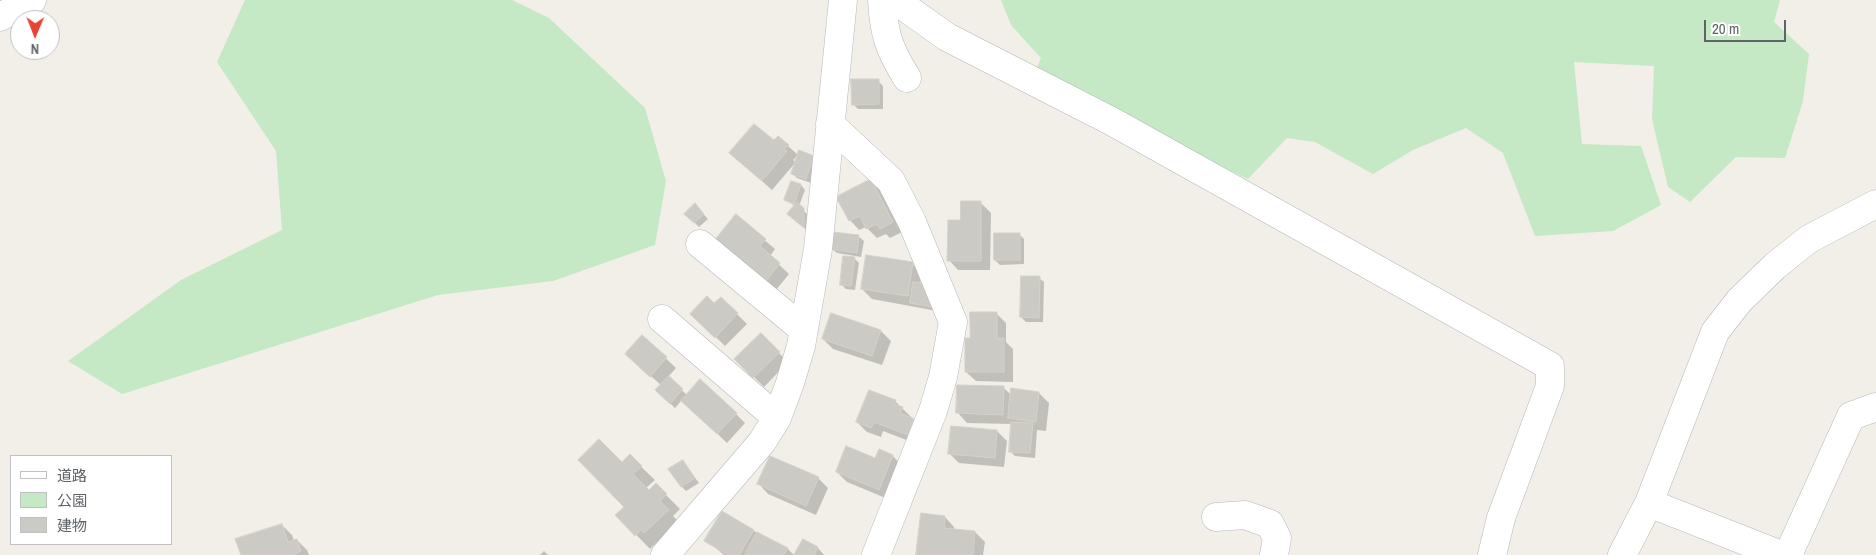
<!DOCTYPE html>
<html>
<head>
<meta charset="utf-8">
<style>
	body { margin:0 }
	#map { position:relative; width:1876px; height:555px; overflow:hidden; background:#f1efe8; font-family:"Archivo Narrow","Noto Sans JP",sans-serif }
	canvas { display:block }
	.legend { position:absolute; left:10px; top:455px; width:162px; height:90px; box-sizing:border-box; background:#fff; border:1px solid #bfc1c3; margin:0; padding:6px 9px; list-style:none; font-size:15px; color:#5f6368 }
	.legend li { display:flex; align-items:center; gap:10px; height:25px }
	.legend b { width:25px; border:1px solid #bfc1c3 }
	.north { position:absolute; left:10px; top:10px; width:50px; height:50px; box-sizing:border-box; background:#fff; border:1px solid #bfc1c3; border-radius:50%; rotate:181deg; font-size:14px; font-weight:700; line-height:20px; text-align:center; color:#5f6368 }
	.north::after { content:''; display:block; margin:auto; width:18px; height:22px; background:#ea4335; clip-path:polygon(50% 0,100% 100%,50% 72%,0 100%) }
	.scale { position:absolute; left:1704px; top:20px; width:82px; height:22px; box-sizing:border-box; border:2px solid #5f6368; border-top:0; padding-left:6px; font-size:15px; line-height:18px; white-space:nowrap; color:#5f6368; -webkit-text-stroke:4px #fff; paint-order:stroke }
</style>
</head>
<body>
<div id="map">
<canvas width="1876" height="555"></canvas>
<ul class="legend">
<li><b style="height:6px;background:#fff"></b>道路</li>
<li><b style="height:14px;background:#c5e8c5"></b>公園</li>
<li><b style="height:14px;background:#cccac5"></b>建物</li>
</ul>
<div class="north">N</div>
<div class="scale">20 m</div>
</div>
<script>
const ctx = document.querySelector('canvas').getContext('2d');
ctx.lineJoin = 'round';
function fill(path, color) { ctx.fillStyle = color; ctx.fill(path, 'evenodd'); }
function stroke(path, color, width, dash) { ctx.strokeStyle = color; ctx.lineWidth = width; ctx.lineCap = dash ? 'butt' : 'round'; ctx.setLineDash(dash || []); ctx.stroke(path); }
const green = new Path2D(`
	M245,0H512L549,18L645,108L666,181L655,245L553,281L438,295L122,394L68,361L181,280L282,230L276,151L217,62Z
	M1001,0H1780L1774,22L1809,54L1803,101L1785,158L1736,157L1690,202L1668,187L1652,119L1654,66L1574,62L1582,144L1641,146L1661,205L1613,231L1535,236L1503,153L1466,128L1413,150L1373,174L1315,142L1287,138L1248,179L1033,78L1041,58L1011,25Z`);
const shadow = new Path2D(`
	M878,81L883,86V109H858L853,104Z
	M774,142L788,146L798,155L793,160L796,162L772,190L730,153Z
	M814,157L811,183L797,178L792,173Z
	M871,181L881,190L902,232L890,238L886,234L877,238L866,227L859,230L850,220Z
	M792,182L801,185L805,190L799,206L808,215V231L794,219L795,206L786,200Z
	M981,203L991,213L990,270H958L949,260L962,221Z
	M695,205L708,219L699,227L686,214Z
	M736,216L775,249L770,256L789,274L776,290L726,249Z
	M1019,234L1024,239V264L1000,265L995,260Z
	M859,237L864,241L861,257L837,253L832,249Z
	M854,258L859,263L855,290L846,289L841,284Z
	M912,263L922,273L920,284L937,311L872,299L862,289Z
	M1039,278L1044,282L1043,322H1026L1021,317Z
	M721,298L747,324L725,346L692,314L714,305Z
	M996,313L1006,323V342L1013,349V382L976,381L966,372L971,339Z
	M881,331L891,341L882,365L833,349L823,339Z
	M761,335L788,362L764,387L736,359Z
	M642,336L676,368L668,377L687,395L736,414L745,423L727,443L682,400L675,408L656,390L661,385L636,363Z
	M1004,388L1011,395L1039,393L1049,403L1046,431L1037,430L1035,458L1015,456L1010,451L1012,424L967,423L958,413Z
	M895,401L923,429L917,444L883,431L881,437L867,432L857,422Z
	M997,431L1007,441L1004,467L959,463L949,453Z
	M630,456L655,480L646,488L649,492L656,485L680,509L673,516L681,524L659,546L656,543L650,549L617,515L626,507L622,464Z
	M893,456L902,466L888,499L847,482L837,472Z
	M683,462L699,483L686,491L682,487Z
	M818,478L828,488L816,515L768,494L759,484Z
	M945,517L954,527V530L975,532L985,542L983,555H918Z
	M282,525L292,535L294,541L297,540L307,550L309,555H242Z
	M754,531L788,549L794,555H724L706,540Z
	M803,541L818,548L824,555H796Z
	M544,551L548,555H540Z`);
const building = new Path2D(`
	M851,79H879V104L852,105Z
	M754,124L774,140L778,136L789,145L784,149L787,151L762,181L729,153Z
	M799,150L814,156L806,179L791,174Z
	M871,179L893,222L880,229L877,224L866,229L860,216L849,221L836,197Z
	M791,181L801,184L794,204L784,200Z
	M961,201H981V261H947L948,220H960Z
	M797,202L804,208V228L787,214Z
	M695,203L704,214L694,223L684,214Z
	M736,214L766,239L760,246L780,263L766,281L715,240Z
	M833,232L859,235L857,253L831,249Z
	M994,233H1020V260H994Z
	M866,255L913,262L908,296L861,289Z
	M843,256L855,257L851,286L840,285Z
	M1021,276H1040L1039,318L1020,317Z
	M913,282L922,283L933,307L910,303Z
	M707,296L714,303L721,297L738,313L715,338L690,314Z
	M970,312H997V338H1004V372H965V338H970Z
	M831,313L881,330L872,356L822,339Z
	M761,333L780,352L753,378L734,359Z
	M642,335L667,357L650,377L625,354Z
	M669,376L683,389L670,404L655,390Z
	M700,379L737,413L717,434L681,401Z
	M957,385L1004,386L1003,415L956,413Z
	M1011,388L1039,392L1036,422L1008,418Z
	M869,390L896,400L894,404L903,407L900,413L914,419L908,435L874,422L871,428L856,422Z
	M1011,422L1033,423L1030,453L1009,452Z
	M951,426L997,430L995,458L948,454Z
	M599,439L622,462L630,454L642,466L633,474L649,490L656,483L667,494L660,501L669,510L644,533L641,530L635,536L615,515L624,507L578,460Z
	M846,446L875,458L879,449L893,455L879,490L836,472Z
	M770,456L819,477L806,506L757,484Z
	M683,460L695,478L681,487L668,469Z
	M722,511L754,530L739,555H728L704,541Z
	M921,513L945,516L944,528L975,531L973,555H916Z
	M282,524L288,542L297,539L301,551L293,555H241L235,539Z
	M757,532L788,548L784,555H745Z
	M803,539L818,547L814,555H794Z`);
const street = new Path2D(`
	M882,0C884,35 889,49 907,78
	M895,0L947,37L1113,122L1550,366V386L1501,518L1492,555
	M830,124L891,181L912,222L953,322L943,377L933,411L876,555
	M700,244L804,330
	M662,319L777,418
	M1649,503L1781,555
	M1216,517L1245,515L1270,524L1277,538L1274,555
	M665,555L762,442L777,418L790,383L801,346L818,249L843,0
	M1622,555L1649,503L1715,332L1739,301L1775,266L1809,239L1876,204
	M1788,555L1851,416L1876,407`);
const secondary = new Path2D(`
	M0,17L32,0`);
fill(green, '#c5e8c5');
fill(shadow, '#0003');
fill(building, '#cccac5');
stroke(building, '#d6d1c6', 1);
stroke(street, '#b5b8bc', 29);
stroke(secondary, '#b6babf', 29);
stroke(street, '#fff', 28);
stroke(secondary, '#fff', 28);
</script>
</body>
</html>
